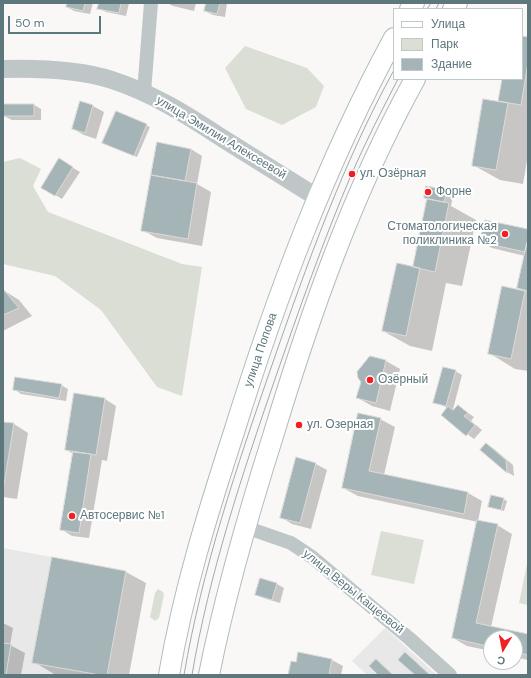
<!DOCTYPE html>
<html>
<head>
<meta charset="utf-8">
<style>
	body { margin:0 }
	#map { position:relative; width:531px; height:678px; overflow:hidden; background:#f9f8f6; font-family:"DM Sans",sans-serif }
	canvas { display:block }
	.frame { position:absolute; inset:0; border:4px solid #5d777d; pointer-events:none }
	.legend { position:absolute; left:393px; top:8px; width:130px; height:72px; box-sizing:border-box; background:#fff; border:1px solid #bec9cb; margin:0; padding:5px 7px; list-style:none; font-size:12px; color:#5d777d }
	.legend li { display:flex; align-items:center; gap:8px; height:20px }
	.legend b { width:20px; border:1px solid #bec9cb }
	.north { position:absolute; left:483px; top:630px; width:40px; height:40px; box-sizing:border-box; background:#fff; border:1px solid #bec9cb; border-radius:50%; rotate:190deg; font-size:11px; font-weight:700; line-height:16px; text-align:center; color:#5d777d }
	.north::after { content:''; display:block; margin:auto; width:14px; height:18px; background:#f11e22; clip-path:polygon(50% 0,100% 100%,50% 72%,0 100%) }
	.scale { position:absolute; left:8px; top:16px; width:93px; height:18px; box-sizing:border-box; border:2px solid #5d777d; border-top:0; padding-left:5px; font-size:12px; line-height:14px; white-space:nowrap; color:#5d777d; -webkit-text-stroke:3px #fff; paint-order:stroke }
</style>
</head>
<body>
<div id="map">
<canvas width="531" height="678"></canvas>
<div class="frame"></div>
<ul class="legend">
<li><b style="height:5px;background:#fff"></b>Улица</li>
<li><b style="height:11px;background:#daded5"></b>Парк</li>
<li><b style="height:11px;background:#a5b4b6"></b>Здание</li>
</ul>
<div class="north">С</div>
<div class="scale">50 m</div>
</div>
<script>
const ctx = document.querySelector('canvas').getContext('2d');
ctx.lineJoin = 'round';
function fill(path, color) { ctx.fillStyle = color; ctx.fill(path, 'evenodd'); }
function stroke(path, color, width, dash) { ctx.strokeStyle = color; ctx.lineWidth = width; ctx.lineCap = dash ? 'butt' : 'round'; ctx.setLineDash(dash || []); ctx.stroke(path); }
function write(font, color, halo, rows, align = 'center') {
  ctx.font = font + ' "DM Sans",sans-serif'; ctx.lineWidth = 4; ctx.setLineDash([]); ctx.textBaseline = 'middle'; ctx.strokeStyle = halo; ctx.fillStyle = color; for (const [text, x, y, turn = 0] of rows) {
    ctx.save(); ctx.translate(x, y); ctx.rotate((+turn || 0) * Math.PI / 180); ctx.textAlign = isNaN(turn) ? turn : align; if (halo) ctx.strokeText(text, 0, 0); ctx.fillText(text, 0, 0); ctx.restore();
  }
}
const built = new Path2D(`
	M3,548L126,571L107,675H3Z
	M385,628L437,675H367L352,661Z`);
const green = new Path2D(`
	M245,46L307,68L324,86L316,107L282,125L246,109L225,68Z
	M20,158L41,169L33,186L48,212L182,264L202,267L182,396L157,387L101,310L55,276L3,264V162Z
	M381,531L424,540L414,584L371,575Z
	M528,559V605L519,603Z
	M158,589L163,592L164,595L159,618L155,621L150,617L155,593Z`);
const shadow = new Path2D(`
	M68,3H93L90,14L74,11L67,7Z
	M100,3H129L126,16L106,12L99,8Z
	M167,3H196L194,11L173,6Z
	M207,3H227L225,17L213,15L205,11Z
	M522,37L528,38V155L523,184L500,180L473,165L499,102L503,79H522Z
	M81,102L93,106L104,112L96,139L84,135L73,129Z
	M4,105H34L41,109V120H12L4,116Z
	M117,113L150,127L137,157L107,145Z
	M191,149L202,156L197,184L211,192L202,246L157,238L142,230Z
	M60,160L80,172L62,199L42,187Z
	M446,191L453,195L451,206L476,220L462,286L446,283L432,351L410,346L383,331L413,268L428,199L425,198Z
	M528,230V371L515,369L489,353L524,291L518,288L525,256L492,248L481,242Z
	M3,290L19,300L32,316L3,331Z
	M386,361L400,369L390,411L372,406L358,398Z
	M455,371L462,375L452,413L458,406L474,417L471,421L482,430L474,439L442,415L448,408L434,402Z
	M61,385L68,389L66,401L21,394L14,389Z
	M75,394L105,399L116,406L107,461L102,460L89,538L72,536L61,529L74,454L66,450Z
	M380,419L395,427L384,475L468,493L482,501L478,521L497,525L512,534L491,627L528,635V660L515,657V638H491V651L467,646L453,638L478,522L358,496L343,488Z
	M3,423L14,424L28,433L17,499L3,497Z
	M486,444L493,448L513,465L514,476L507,472L482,450Z
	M297,458L316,464L327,470L311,529L292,524L281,517Z
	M503,499L507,501L504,511L489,507Z
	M126,572L146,583L129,675H60L54,674L34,662Z
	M260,579L277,584L284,588L280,603L263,598L256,594Z
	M3,623L13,628L10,645L25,653L21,675H3Z
	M299,653L332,660L343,666L341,675H289L297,663Z`);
const building = new Path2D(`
	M67,3H85L83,11L66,7Z
	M99,3H121L119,13L97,9Z
	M206,3H220L217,14L204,11Z
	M522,36L528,37V63L521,105L498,101L502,79H522Z
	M483,99L508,103L496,170L472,166Z
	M80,101L93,105L85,133L72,129Z
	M3,104H34V116H3Z
	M116,111L147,124L134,156L102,143Z
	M157,142L191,149L185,181L151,175Z
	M59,158L73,167L55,196L41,188Z
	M151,175L197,183L188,239L141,231Z
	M426,186L447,190L444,202L424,198Z
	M427,199L449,203L435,272L413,267Z
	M485,220L528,229V239L525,252L480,242Z
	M527,243H528V291L517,288Z
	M397,263L420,268L406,336L382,331Z
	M502,286L525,291L511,359L488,354Z
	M3,289L19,308L3,315Z
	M370,356L386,360L376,403L356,398L361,382L358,378L357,372Z
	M443,367L456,370L446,406L433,403Z
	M15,377L62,384L59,398L13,390Z
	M74,393L105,398L96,455L65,450Z
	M458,405L468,413L464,416L475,425L466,436L441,415L448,406L453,410Z
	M358,413L381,418L369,471L468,492L464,514L342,488Z
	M3,422L14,423L3,491Z
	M486,443L506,460L507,473L480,450Z
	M73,452L91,454L79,533L60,530Z
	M296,457L316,463L300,523L280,518Z
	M491,495L504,498L501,510L488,507Z
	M477,520L498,524L476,623L528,634V655L515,652V638H491V647L452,638Z
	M52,557L126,571L107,675H100L32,663Z
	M260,578L277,583L272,600L255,595Z
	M3,643L11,644L6,675H3Z
	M298,652L332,659L329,675H288L291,661L296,662Z
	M405,652L430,675H415L398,660Z
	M376,659L393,675H378L369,666Z`);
const minor = new Path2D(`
	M144,92L151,3
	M245,527L291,543L312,557L410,639L450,675`);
const tertiary = new Path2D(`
	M3,69C39,68 78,69 112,80C152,93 187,115 222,138C254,158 286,178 318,198`);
const secondary = new Path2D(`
	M410,9L414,3
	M453,9L457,3
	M169,675C183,592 208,512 234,432C276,297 326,163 394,38
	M209,675C225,594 248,515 273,436C310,314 353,191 415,79`);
const tram = new Path2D(`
	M427,9L431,3
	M436,9L439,3
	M184,675C202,569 237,466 272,365C307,264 343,163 394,70
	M192,675C209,574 242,475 275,379C299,310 323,241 352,173C366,141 382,110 398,79`);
const markers = [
	[352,174,4,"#f11e22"],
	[428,192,4,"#f11e22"],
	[505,234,4,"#f11e22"],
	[370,380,4,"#f11e22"],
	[299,425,4,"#f11e22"],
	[72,516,4,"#f11e22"]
];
const streetNames = [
	["улица Эмилии Алексеевой",221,138,31],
	["улица Попова",261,350,-71],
	["улица Веры Кащеевой",353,592,39]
];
const poiNames = [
	["ул. Озёрная",360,174],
	["Форне",436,192],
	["Стоматологическая",497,227,"right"],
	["поликлиника №2",497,241,"right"],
	["Озёрный",378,380],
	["ул. Озерная",307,425],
	["Автосервис №1",80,516]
];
fill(built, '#e7e8e7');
fill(green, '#daded5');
fill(shadow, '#0003');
fill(building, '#a5b4b6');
stroke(building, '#dbdad8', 1);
stroke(secondary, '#b1bbbd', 22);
stroke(minor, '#bec6c8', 14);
stroke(tertiary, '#bec6c8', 18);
stroke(secondary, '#fff', 20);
stroke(tram, '#9eaaad', 1);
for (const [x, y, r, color] of markers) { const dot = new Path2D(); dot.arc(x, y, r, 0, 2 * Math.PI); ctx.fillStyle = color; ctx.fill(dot); stroke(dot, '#fff', 1.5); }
write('12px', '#5d777d', '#fff', streetNames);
write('12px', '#5d777d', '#fff', poiNames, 'left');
</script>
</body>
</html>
